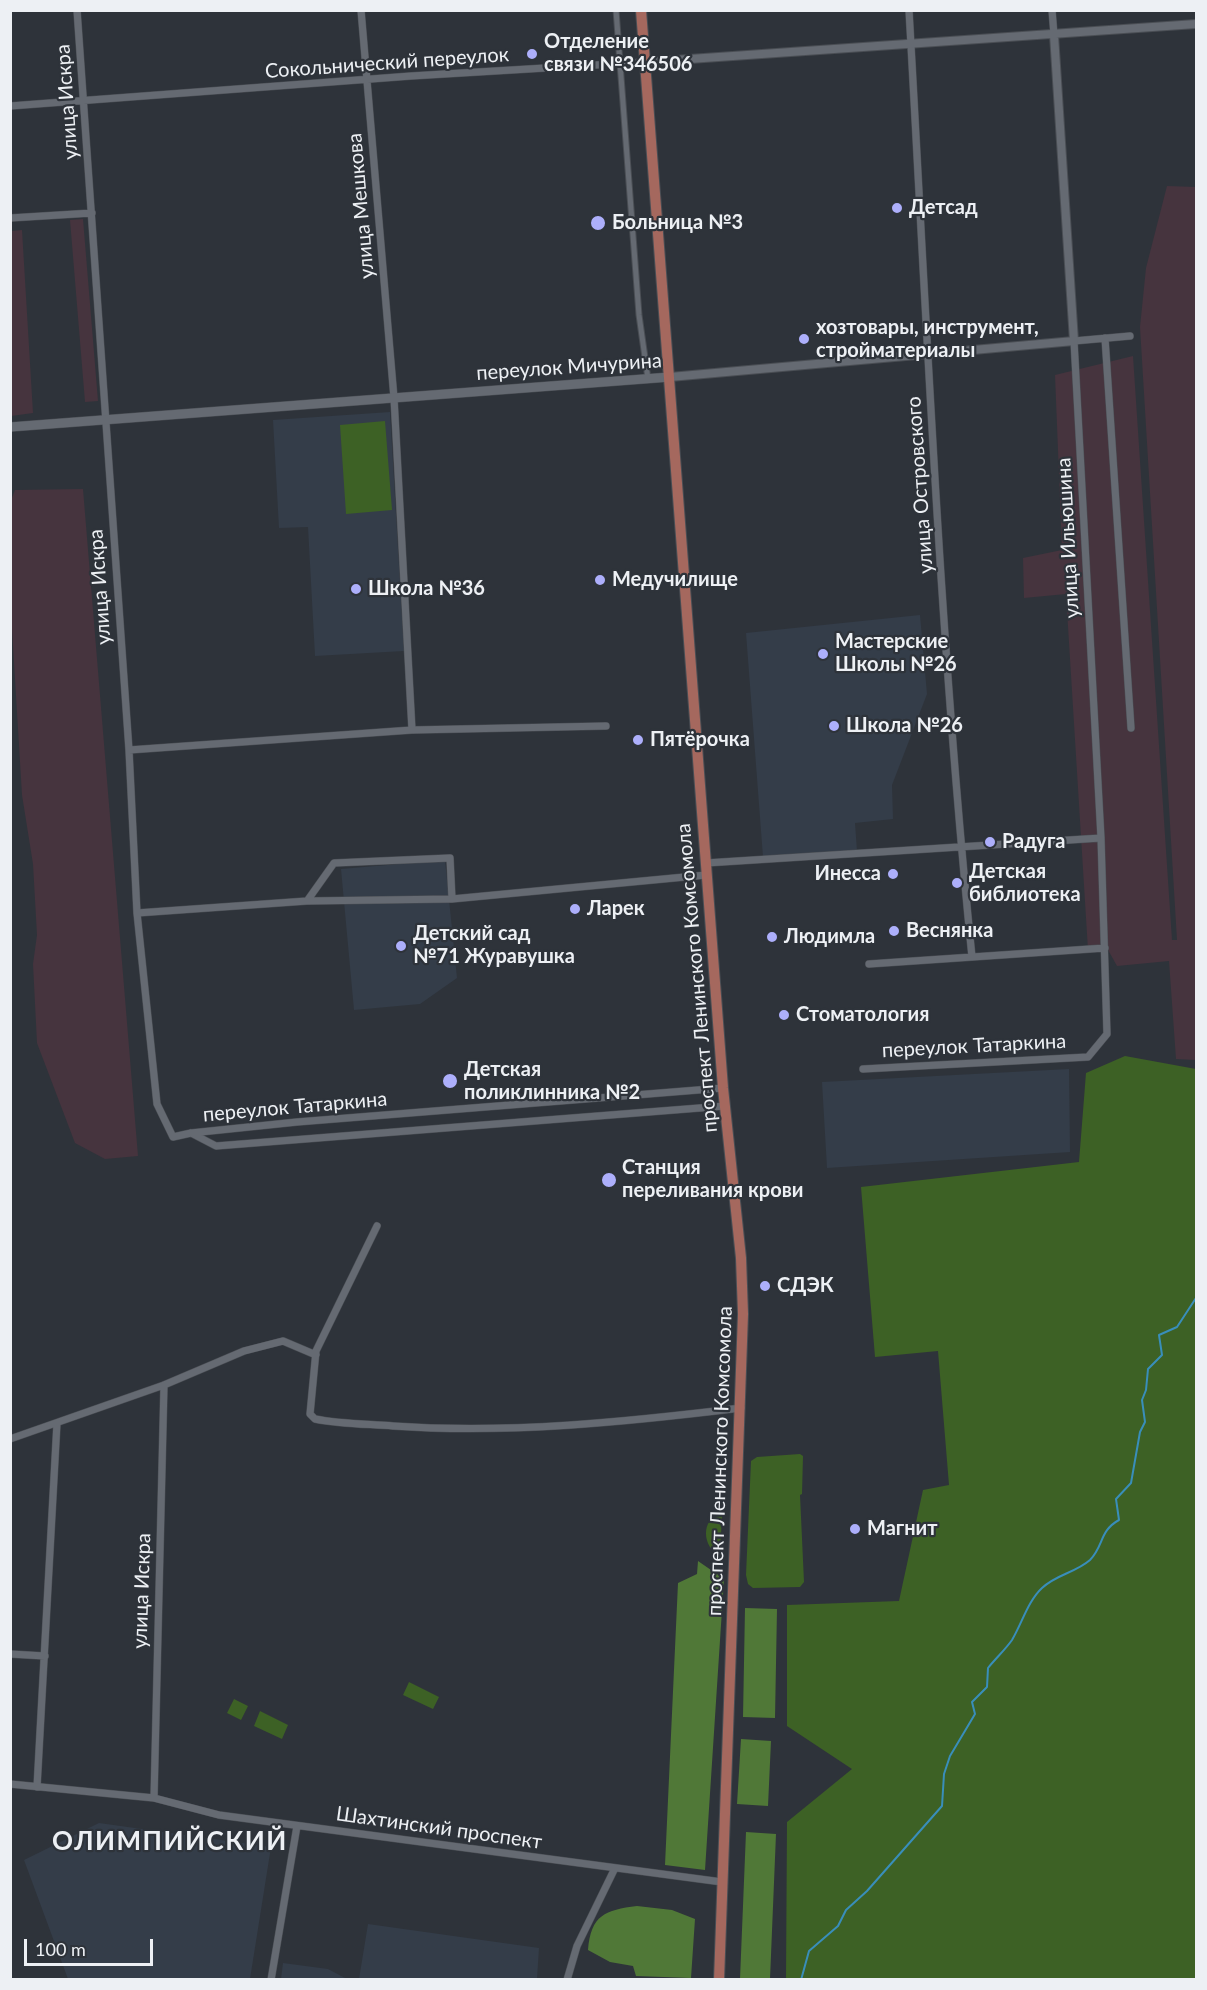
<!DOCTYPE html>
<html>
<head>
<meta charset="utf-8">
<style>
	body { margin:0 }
	#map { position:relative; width:1207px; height:1990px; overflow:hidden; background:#2e333a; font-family:Lato,sans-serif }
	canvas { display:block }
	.frame { position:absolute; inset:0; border:12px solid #edf0f4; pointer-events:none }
	.scale { position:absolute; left:24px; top:1939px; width:129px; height:27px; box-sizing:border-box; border:3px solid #edf0f4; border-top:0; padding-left:8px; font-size:18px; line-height:21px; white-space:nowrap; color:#edf0f4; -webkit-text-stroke:4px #2e333a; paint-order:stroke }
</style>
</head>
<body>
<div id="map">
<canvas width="1207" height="1990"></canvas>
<div class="frame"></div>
<div class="scale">100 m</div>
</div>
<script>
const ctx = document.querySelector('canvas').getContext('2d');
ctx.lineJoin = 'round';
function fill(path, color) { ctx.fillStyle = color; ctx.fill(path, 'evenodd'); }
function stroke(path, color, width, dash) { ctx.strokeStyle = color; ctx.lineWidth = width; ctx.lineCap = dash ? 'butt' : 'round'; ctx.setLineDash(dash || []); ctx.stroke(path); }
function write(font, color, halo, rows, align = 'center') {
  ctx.font = font + ' Lato,sans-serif'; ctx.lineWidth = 4.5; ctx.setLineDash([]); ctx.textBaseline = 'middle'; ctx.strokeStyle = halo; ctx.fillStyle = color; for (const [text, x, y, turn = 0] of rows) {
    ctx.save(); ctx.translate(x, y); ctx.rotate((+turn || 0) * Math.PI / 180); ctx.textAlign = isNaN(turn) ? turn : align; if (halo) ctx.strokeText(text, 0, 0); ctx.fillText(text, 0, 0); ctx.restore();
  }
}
const built = new Path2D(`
	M390,412L404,651L315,656L308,527L279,528L273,420Z
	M920,615L927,694L892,785L893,819L855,823L857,851L763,857L746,633Z
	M445,860L457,978L420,1004L354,1010L341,869Z
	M1069,1069L1070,1152L827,1168L822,1082Z
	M99,1823L271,1847L250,1979H68L24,1860Z
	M368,1924L539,1948L537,1979H359Z
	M283,1963L328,1969L347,1979H281Z`);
const industrial = new Path2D(`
	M1167,186L1196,187V1060L1176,1059L1169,961L1117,966L1107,948L1088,950L1066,594L1024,598L1023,558L1062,550L1055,375L1133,356L1172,940H1177L1140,327L1146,268Z
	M83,219L98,401L85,402L70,220Z
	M22,230L33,413L11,416V231Z
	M83,489L138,1156L105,1159L75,1143L37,1043L33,964L37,935L33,864L22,795L10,596V503L15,490Z`);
const green = new Path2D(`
	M385,421L392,510L346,514L340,425Z
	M1125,1056L1196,1069V1979H786L787,1822L852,1769L787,1726V1605L899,1601L923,1490L949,1485L938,1351L875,1357L861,1187L1079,1162L1086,1073Z
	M800,1454L803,1456L802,1494L800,1495L804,1582L800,1587L753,1588L748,1584L746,1575L751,1461L757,1457Z
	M722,1516L720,1554C702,1550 700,1515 722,1516Z
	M409,1682L439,1697L433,1709L403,1695Z
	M234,1699L248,1706L241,1720L227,1713Z
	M260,1711L288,1725L282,1739L254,1726Z`);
const forest = new Path2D(`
	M698,1561L724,1579L705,1870L665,1865L678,1583L697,1574Z
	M745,1608L777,1609L775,1718L743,1717Z
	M741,1739L771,1741L768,1806L737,1804Z
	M746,1832L776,1834L770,1979H740Z
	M637,1906L672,1910L695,1919L691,1978L636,1976L633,1966L610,1962L588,1950C591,1915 605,1910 637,1906Z`);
const stream = new Path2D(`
	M801,1980L809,1951L838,1926L846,1910L867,1891L942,1806L944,1774L950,1756L975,1714L972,1702L987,1687L988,1668C996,1658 1005,1650 1012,1640C1022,1623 1028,1601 1042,1588C1057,1574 1075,1573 1090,1560C1104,1546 1099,1531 1119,1520L1116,1499L1131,1483L1140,1432L1145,1422L1142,1400L1146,1390L1148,1369L1162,1355L1159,1335L1177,1327L1196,1298`);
const pedestrian = new Path2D(`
	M616,10L639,315L648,379`);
const minor = new Path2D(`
	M77,10L129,750L137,913L157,1104L173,1137L191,1133L297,1122L723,1088
	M909,10C927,326 940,642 972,957
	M1052,10L1054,35
	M10,106L411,76L646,62
	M10,218L92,213
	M1105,338L1131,728
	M412,730L606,726
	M129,750L412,730L394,398L361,10
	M706,863L1101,838
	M307,901L452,899
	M137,913L307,901L334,863L450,858L452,899L706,875
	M869,964L1105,948
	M863,1069L1088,1057L1107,1034L1101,838L1074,341L1130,336
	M191,1133L216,1146L725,1106
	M377,1226L316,1351L310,1414L315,1419C340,1424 367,1424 393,1426C510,1434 625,1422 741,1408
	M10,1439L164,1385L244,1351L283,1341L316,1355
	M10,1654L45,1656
	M10,1784L154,1798L219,1815L722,1882
	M37,1787L57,1423
	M154,1798L164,1385
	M271,1980L297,1826
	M567,1980L577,1946L615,1868`);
const tertiary = new Path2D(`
	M646,62L1196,24
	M670,377L1074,341L1054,35`);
const secondary = new Path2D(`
	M10,427L670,377`);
const primary = new Path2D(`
	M641,10L723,1088L741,1258L743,1314L719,1980`);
const markers = [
	[532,54,6,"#adaffb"],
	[897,208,6,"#adaffb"],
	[598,223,8,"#adaffb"],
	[804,339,6,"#adaffb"],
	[600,580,6,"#adaffb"],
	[356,589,6,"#adaffb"],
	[823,654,6,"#adaffb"],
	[834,726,6,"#adaffb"],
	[638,740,6,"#adaffb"],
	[990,842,6,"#adaffb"],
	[893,874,6,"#adaffb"],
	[957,883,6,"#adaffb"],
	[575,909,6,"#adaffb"],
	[894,931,6,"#adaffb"],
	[772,937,6,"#adaffb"],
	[401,946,6,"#adaffb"],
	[784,1015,6,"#adaffb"],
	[450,1081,8,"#adaffb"],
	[609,1180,8,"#adaffb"],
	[765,1286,6,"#adaffb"],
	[855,1529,6,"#adaffb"]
];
const poiNames = [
	["Отделение",544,42],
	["связи №346506",544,65],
	["Детсад",909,208],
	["Больница №3",612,223],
	["хозтовары, инструмент,",816,328],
	["стройматериалы",816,351],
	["Медучилище",612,580],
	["Школа №36",368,589],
	["Мастерские",835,642],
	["Школы №26",835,665],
	["Школа №26",846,726],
	["Пятёрочка",650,740],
	["Радуга",1002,842],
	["Детская",969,872],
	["библиотека",969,895],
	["Инесса",881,874,"right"],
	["Ларек",587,909],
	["Веснянка",906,931],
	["Детский сад",413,934],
	["№71 Журавушка",413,957],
	["Людимла",784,937],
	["Стоматология",796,1015],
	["Детская",464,1070],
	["поликлинника №2",464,1093],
	["Станция",622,1168],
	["переливания крови",622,1191],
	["СДЭК",777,1286],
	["Магнит",867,1529]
];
const streetNames = [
	["Сокольнический переулок",387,63,-4],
	["улица Искра",67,102,-94],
	["улица Мешкова",361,206,-95],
	["переулок Мичурина",569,367,-4],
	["улица Островского",920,485,-94],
	["улица Ильюшина",1068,538,-93],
	["улица Искра",100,587,-94],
	["проспект Ленинского Комсомола",697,978,-95],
	["переулок Татаркина",974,1046,-3],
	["переулок Татаркина",295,1107,-5],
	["проспект Ленинского Комсомола",720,1461,-88],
	["улица Искра",142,1591,-88],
	["Шахтинский проспект",439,1828,8]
];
const districtNames = [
	["ОЛИМПИЙСКИЙ",170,1842]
];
fill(built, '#343d49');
fill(industrial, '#46343e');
fill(green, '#3d6125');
fill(forest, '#507837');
stroke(stream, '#398eba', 2);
stroke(pedestrian, '#4a4e54', 7);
stroke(minor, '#4a4e54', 8);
stroke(tertiary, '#4a4e54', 10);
stroke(secondary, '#4a4e54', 10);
stroke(primary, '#4a4e54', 12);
stroke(pedestrian, '#656a72', 5);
stroke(minor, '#656a72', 7);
stroke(tertiary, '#656a72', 8);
stroke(secondary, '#656a72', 9);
stroke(primary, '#a5685e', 10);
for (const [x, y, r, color] of markers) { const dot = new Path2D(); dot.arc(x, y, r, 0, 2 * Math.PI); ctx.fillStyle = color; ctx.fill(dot); stroke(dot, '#2e333a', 2); }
write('bold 20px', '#edf0f4', '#2e333a', poiNames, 'left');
write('20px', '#edf0f4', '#2e333a', streetNames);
ctx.letterSpacing = '1.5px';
write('bold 26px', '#edf0f4', '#2e333a', districtNames);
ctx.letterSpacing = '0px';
</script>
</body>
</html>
